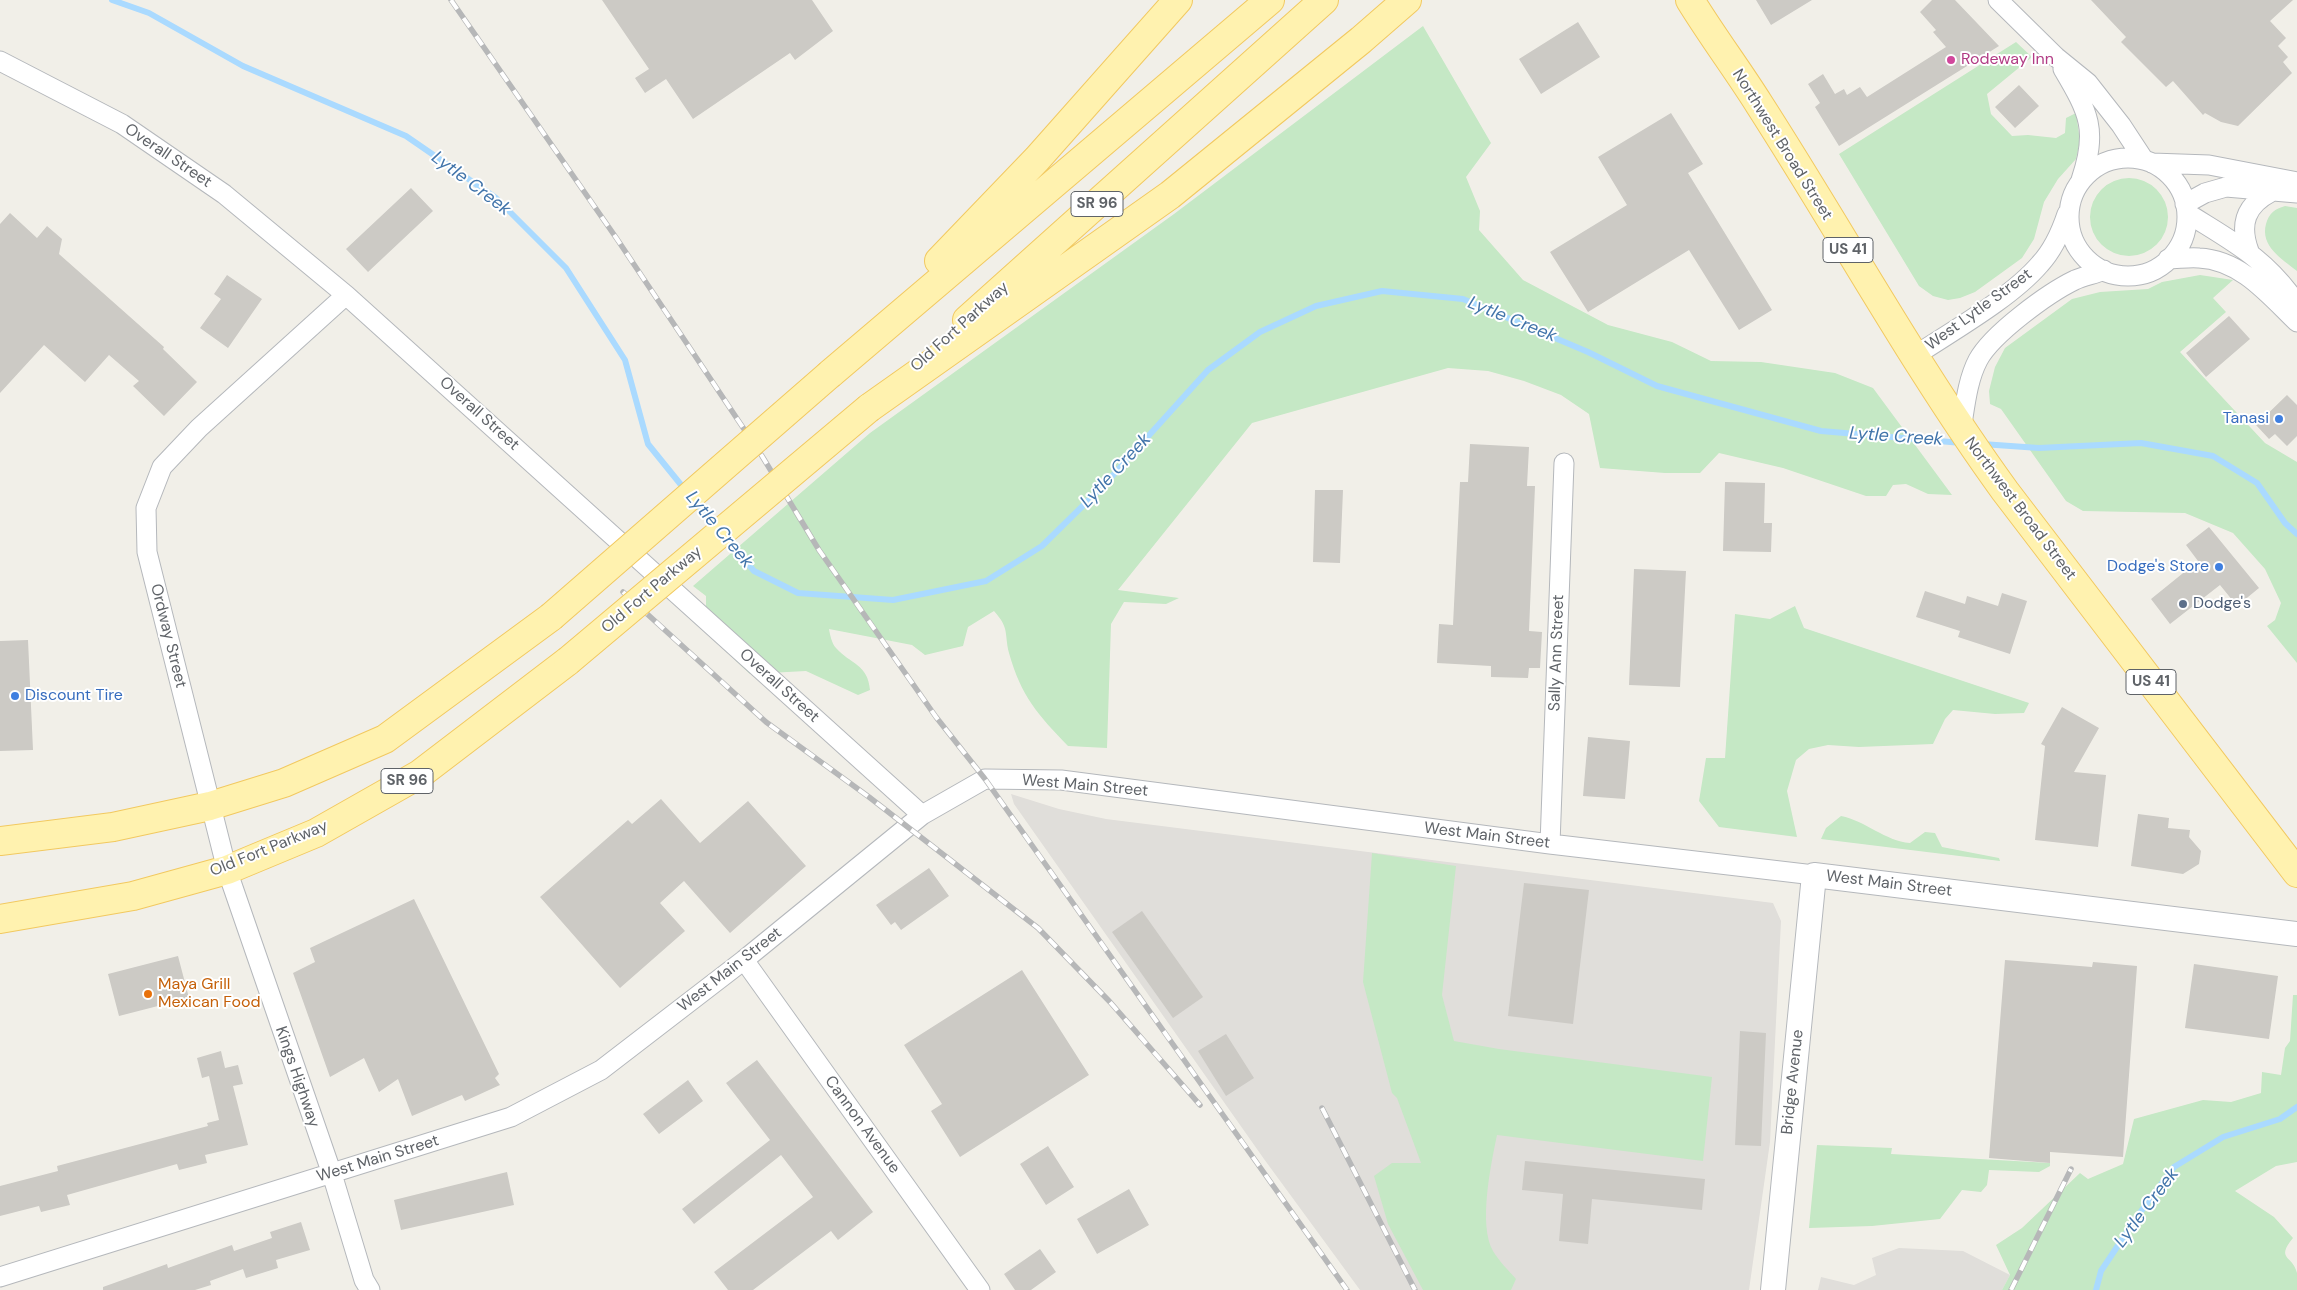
<!DOCTYPE html>
<html>
<head>
<meta charset="utf-8">
<style>
	body { margin:0 }
	canvas { display:block; background:#f1efe8 }
</style>
</head>
<body>
<canvas width="2297" height="1290"></canvas>
<script>
const ctx = document.querySelector('canvas').getContext('2d');
ctx.lineJoin = 'round';
function fill(path, color) { ctx.fillStyle = color; ctx.fill(path, 'evenodd'); }
function stroke(path, color, width, dash) { ctx.strokeStyle = color; ctx.lineWidth = width; ctx.lineCap = dash ? 'butt' : 'round'; ctx.setLineDash(dash || []); ctx.stroke(path); }
function write(font, color, halo, rows, align = 'center') {
  ctx.font = font + ' "DM Sans",sans-serif'; ctx.lineWidth = 4; ctx.setLineDash([]); ctx.textBaseline = 'middle'; ctx.strokeStyle = halo; ctx.fillStyle = color; for (const [text, x, y, turn = 0] of rows) {
    ctx.save(); ctx.translate(x, y); ctx.rotate((+turn || 0) * Math.PI / 180); ctx.textAlign = isNaN(turn) ? turn : align; if (halo) ctx.strokeText(text, 0, 0); ctx.fillText(text, 0, 0); ctx.restore();
  }
}
const industrial = new Path2D(`
	M1011,794L1059,809L1106,819L1773,903L1781,921L1770,1142L1749,1290H1360L1264,1159L1014,804Z
	M1899,1248L1963,1251L2010,1275L2002,1290H1818L1821,1277L1854,1285L1876,1275L1872,1258Z`);
const green = new Path2D(`
	M1423,26L1491,143L1466,177L1480,211L1479,230L1523,280L1608,325L1672,342L1711,361L1761,362L1835,373L1873,388L1952,495L1928,494L1906,484L1893,485L1886,496H1866L1783,468L1719,453L1700,473H1665L1600,468L1589,414L1561,395L1524,381L1488,371L1448,368L1252,423L1118,590L1179,598L1166,604L1124,602L1111,624L1107,748L1068,746C1038,715 1021,696 1009,653C1004,633 1010,629 994,611L968,627L963,646L925,655L912,645L829,629C830,635 832,644 836,648C850,664 868,664 870,690L858,695L806,671L750,674L706,633V596L693,586L870,433L1174,214Z
	M2016,42L2032,57L1987,94L1991,114L2012,136L2028,135L2056,138L2065,133L2066,118L2076,113L2080,141L2076,159L2058,179L2044,202L2034,239L2022,258L1975,292L1960,298L1948,300L1933,296L1919,286L1839,154Z
	M2090 217a39 39 0 1 1 78 0a39 39 0 1 1-78 0Z
	M2285,206L2297,208V271C2282,259 2260,246 2266,224C2269,213 2275,209 2285,206Z
	M2200,275L2233,280L2213,298L2226,312L2180,352L2265,443L2297,462V663L2267,626L2275,620L2281,603L2265,569L2233,533L2185,513L2083,511L2066,501L2001,409L1990,404L1989,391L1995,367L2005,348L2072,299L2100,292L2148,289L2162,282Z
	M1795,606L1804,628L2029,703L2024,713L1995,714L1953,710L1945,719L1933,744L1859,747L1828,745L1809,749L1796,760L1787,791L1797,837L1719,827L1699,801L1706,758H1725L1735,614L1770,619Z
	M1841,816C1866,821 1885,841 1910,843L1925,832L1935,833L1942,847L1999,858L2000,861L1821,839L1826,828Z
	M1372,853L1456,866L1442,995L1454,1041L1499,1049L1712,1077L1703,1161L1497,1135C1491,1164 1478,1225 1493,1251C1499,1261 1508,1270 1516,1279L1511,1290H1423L1388,1224L1374,1176L1392,1163H1421L1397,1098L1392,1093L1363,982Z
	M2293,995H2297V1162L2276,1166L2235,1191L2274,1217L2293,1238C2275,1260 2293,1255 2297,1273C2297,1278 2297,1285 2297,1290H2002L2010,1275L1996,1245L2022,1228L2080,1173L2088,1179L2123,1164L2134,1119L2203,1100L2231,1102L2261,1093L2262,1072L2281,1075L2285,1048L2290,1041Z
	M1817,1145L1892,1148L1891,1154L2050,1163V1166L2039,1172L1989,1170L1987,1185L1981,1192L1962,1190L1940,1219L1872,1226L1809,1228Z`);
const stream = new Path2D(`
	M112,0L149,13L243,66L406,136L496,198L566,268L625,360L648,444L686,491
	M1982,444L2039,448L2141,443L2213,456L2257,483L2285,523L2297,534
	M694,501L717,528
	M725,537L754,571L798,593L893,600L986,581L1042,546L1105,484L1208,370L1260,332L1316,306L1382,291L1463,299L1588,352L1657,386L1821,431L1962,443
	M2096,1290L2101,1271L2139,1214L2174,1167L2223,1137L2280,1119L2297,1107`);
const building = new Path2D(`
	M602,0H812L833,31L795,60L790,53L693,119L666,79L645,93L635,78L649,69Z
	M1756,0H1812L1771,25Z
	M1932,0H1955L1999,46L1839,146L1815,107L1820,103L1808,84L1823,74L1835,94L1844,89L1847,95L1860,87L1867,97L1946,47L1933,32L1936,30L1920,12Z
	M2091,0H2293L2270,21L2286,38L2278,46L2288,57L2283,62L2292,73L2238,126L2221,122L2205,113L2203,115L2173,81L2166,87L2121,42L2126,37Z
	M1578,22L1600,57L1541,94L1519,59Z
	M2019,85L2039,106L2015,128L1995,107Z
	M1671,113L1703,164L1688,173L1772,310L1739,330L1689,250L1588,312L1550,252L1627,205L1598,157Z
	M411,188L433,211L368,272L346,249Z
	M10,213L37,238L47,226L62,239L59,254L164,347L163,349L197,382L164,416L133,386L139,381L109,355L85,382L44,345L0,393V224Z
	M227,275L262,299L228,348L200,328L221,299L214,294Z
	M2229,316L2250,339L2206,377L2186,353Z
	M2287,395L2297,405V436L2287,446L2275,434L2269,439L2256,425Z
	M1470,444L1529,447L1527,486H1535L1529,631L1542,632L1540,668H1529L1528,678L1491,677V666L1437,663L1439,624L1453,625L1460,482H1468Z
	M1725,482L1765,483L1764,523H1772L1771,552L1723,551Z
	M1315,490H1343L1340,563L1313,562Z
	M2209,527L2259,588L2237,606L2220,585L2170,624L2151,599L2198,561L2186,545Z
	M1634,569L1686,571L1680,687L1629,685Z
	M1925,591L1965,604L1967,596L1998,606L2002,593L2027,601L2010,654L1958,637L1960,631L1916,617Z
	M28,640L33,750L0,751V641Z
	M2062,707L2099,728L2074,772L2106,775L2098,847L2035,840L2045,746L2041,744Z
	M1588,737L1630,741L1625,799L1583,796Z
	M661,799L700,843L748,801L806,866L730,933L684,881L660,903L685,931L620,988L540,897L628,820L632,824Z
	M2138,814L2169,818L2168,828L2190,830L2189,837L2201,851L2199,864L2183,874L2131,866Z
	M929,868L949,896L901,930L895,922L891,925L876,905Z
	M1524,883L1589,890L1573,1024L1508,1016Z
	M414,899L499,1074L495,1078L500,1085L465,1101L462,1095L412,1116L398,1079L379,1092L364,1058L330,1077L293,973L315,962L310,948Z
	M1142,911L1203,997L1173,1018L1112,932Z
	M178,956L189,998L119,1016L108,974Z
	M2005,960L2092,967L2093,962L2137,966L2123,1157L2050,1152V1163L1989,1158Z
	M2194,964L2278,976L2269,1039L2185,1028Z
	M1022,970L1089,1075L960,1157L931,1111L942,1104L904,1045Z
	M1740,1031L1766,1033L1761,1146L1735,1145Z
	M1226,1034L1254,1078L1226,1096L1198,1051Z
	M221,1051L225,1068L238,1065L243,1084L233,1086L248,1145L205,1155L207,1163L179,1170L177,1164L67,1195L70,1205L41,1212L39,1206L0,1216V1186L58,1171L57,1166L208,1126L207,1123L219,1120L209,1076L202,1078L197,1058Z
	M757,1060L873,1212L838,1240L831,1231L753,1290H728L714,1272L813,1197L781,1155L694,1224L682,1209L770,1140L726,1083Z
	M688,1080L703,1101L659,1134L643,1114Z
	M1048,1146L1074,1187L1046,1205L1020,1164Z
	M1525,1161L1705,1179L1702,1210L1592,1199L1588,1244L1559,1241L1563,1194L1522,1190Z
	M507,1172L514,1205L401,1230L394,1200Z
	M1129,1189L1149,1225L1097,1254L1077,1219Z
	M301,1222L310,1250L276,1260L278,1268L246,1278L243,1269L210,1281L211,1285L195,1290H103V1287L167,1264L168,1268L232,1245L234,1251L272,1238L270,1232Z
	M1040,1249L1056,1272L1031,1290H1015L1004,1274Z`);
const minor = new Path2D(`
	M1998,0L2056,57L2088,83L2121,125L2144,160
	M0,61L122,124L224,194L346,295L922,815
	M2063,69C2089,113 2098,130 2081,180
	M2069 217a59 59 0 1 1 118 0a59 59 0 1 1-118 0Z
	M2152,163L2209,165L2297,182
	M2185,204L2205,193L2226,187L2297,193
	M2187,213C2233,242 2266,258 2297,304
	M2249,251C2239,224 2246,205 2271,192
	M2168,259C2178,259 2189,257 2199,258C2241,260 2269,295 2297,322
	M346,295L199,428L162,467L146,508L147,552L227,870L332,1174L364,1280L370,1290
	M1913,357C1952,331 2011,298 2040,264C2053,250 2061,232 2067,214
	M1961,430C1965,407 1967,381 1978,360C1992,334 2048,293 2075,280C2084,276 2095,274 2104,270
	M1550,844L1564,463
	M744,960L980,1290
	M0,1277L511,1117L601,1070L744,960L922,815L985,779L1061,780L1550,844L1814,875`);
const tertiary = new Path2D(`
	M1773,1290L1814,875L2297,934`);
const primary = new Path2D(`
	M1690,0C1712,36 1737,69 1759,104C1842,233 1915,367 2005,491L2297,873
	M939,261L1037,159L1178,0
	M967,320L1324,0
	M830,374L1270,0
	M869,408L1170,195L1361,40L1407,0
	M0,841L113,827L210,806L284,783L385,739L551,617
	M0,919L133,896L227,870L316,833L420,774L568,661`);
const rail = new Path2D(`
	M451,0L617,239L762,456L819,550L936,717L985,779L1347,1290
	M623,592L766,722L869,797L1038,928L1110,1002L1200,1105
	M1322,1108L1415,1290
	M2011,1290L2071,1169`);
const primaryBridge = new Path2D(`
	M551,617L830,374
	M568,661L869,408`);
const markers = [
	[1951,60,5,"#d1479c"],
	[2279,419,5,"#3f7fe0"],
	[2219,567,5,"#3f7fe0"],
	[2183,604,5,"#5c6f8a"],
	[15,696,5,"#3f7fe0"],
	[148,994,5,"#e8710a"]
];
const shields = [
	[1097,204,52],
	[1848,250,50],
	[2151,682,50],
	[407,781,52]
];
const shieldNames = [
	["SR 96",1097,204],
	["US 41",1848,250],
	["US 41",2151,682],
	["SR 96",407,781]
];
const hotelNames = [
	["Rodeway Inn",1961,60]
];
const streetNames = [
	["Northwest Broad Street",1782,145,58],
	["Overall Street",168,156,34],
	["West Lytle Street",1979,310,-36],
	["Old Fort Parkway",960,327,-42],
	["Overall Street",479,414,42],
	["Northwest Broad Street",2020,509,53],
	["Old Fort Parkway",652,590,-40],
	["Ordway Street",168,636,76],
	["Sally Ann Street",1557,653,-88],
	["Overall Street",779,686,42],
	["West Main Street",1085,786,5],
	["West Main Street",1487,836,7],
	["Old Fort Parkway",269,849,-22],
	["West Main Street",1889,884,7],
	["West Main Street",730,970,-38],
	["Kings Highway",297,1077,71],
	["Bridge Avenue",1793,1082,-84],
	["Cannon Avenue",862,1125,54],
	["West Main Street",378,1159,-17]
];
const shopNames = [
	["Tanasi",2269,419],
	["Dodge's Store",2209,567],
	["Discount Tire",25,696,"left"]
];
const serviceNames = [
	["Dodge's",2193,604]
];
const foodNames = [
	["Maya Grill",158,985],
	["Mexican Food",158,1003]
];
const waterNames = [
	["Lytle Creek",471,184,37],
	["Lytle Creek",1512,320,22],
	["Lytle Creek",1896,437,4],
	["Lytle Creek",1116,471,-47],
	["Lytle Creek",719,530,50],
	["Lytle Creek",2147,1208,-53]
];
fill(industrial, '#e0deda');
fill(green, '#c5e8c5');
stroke(stream, '#aadaff', 6);
fill(building, '#cccac5');
stroke(minor, '#b5b8bc', 21);
stroke(tertiary, '#b5b8bc', 26);
stroke(primary, '#f2c960', 30);
stroke(minor, '#fff', 19);
stroke(tertiary, '#fff', 24);
stroke(primary, '#fff2af', 28);
stroke(rail, '#b6b7b8', 5.5);
stroke(rail, '#fff', 4, [11]);
stroke(primaryBridge, '#f2c960', 30, []);
stroke(primaryBridge, '#fff2af', 28);
for (const [x, y, r, color] of markers) { const dot = new Path2D(); dot.arc(x, y, r, 0, 2 * Math.PI); ctx.fillStyle = color; ctx.fill(dot); stroke(dot, '#fff', 2); }
for (const [x, y, w] of shields) { const box = new Path2D(); box.roundRect(x - w / 2, y - 12.5, w, 25, 4); ctx.fillStyle = '#fff'; ctx.fill(box); stroke(box, '#5f6368', 1); }
write('bold 15px', '#5f6368', null, shieldNames);
write('16px', '#b23c85', '#fff', hotelNames, 'left');
write('16px', '#5f6368', '#fff', streetNames);
write('16px', '#366cbe', '#fff', shopNames, 'right');
write('16px', '#4e5e75', '#fff', serviceNames, 'left');
write('16px', '#c56008', '#fff', foodNames, 'left');
write('italic 18px', '#4174aa', '#fff', waterNames);
</script>
</body>
</html>
